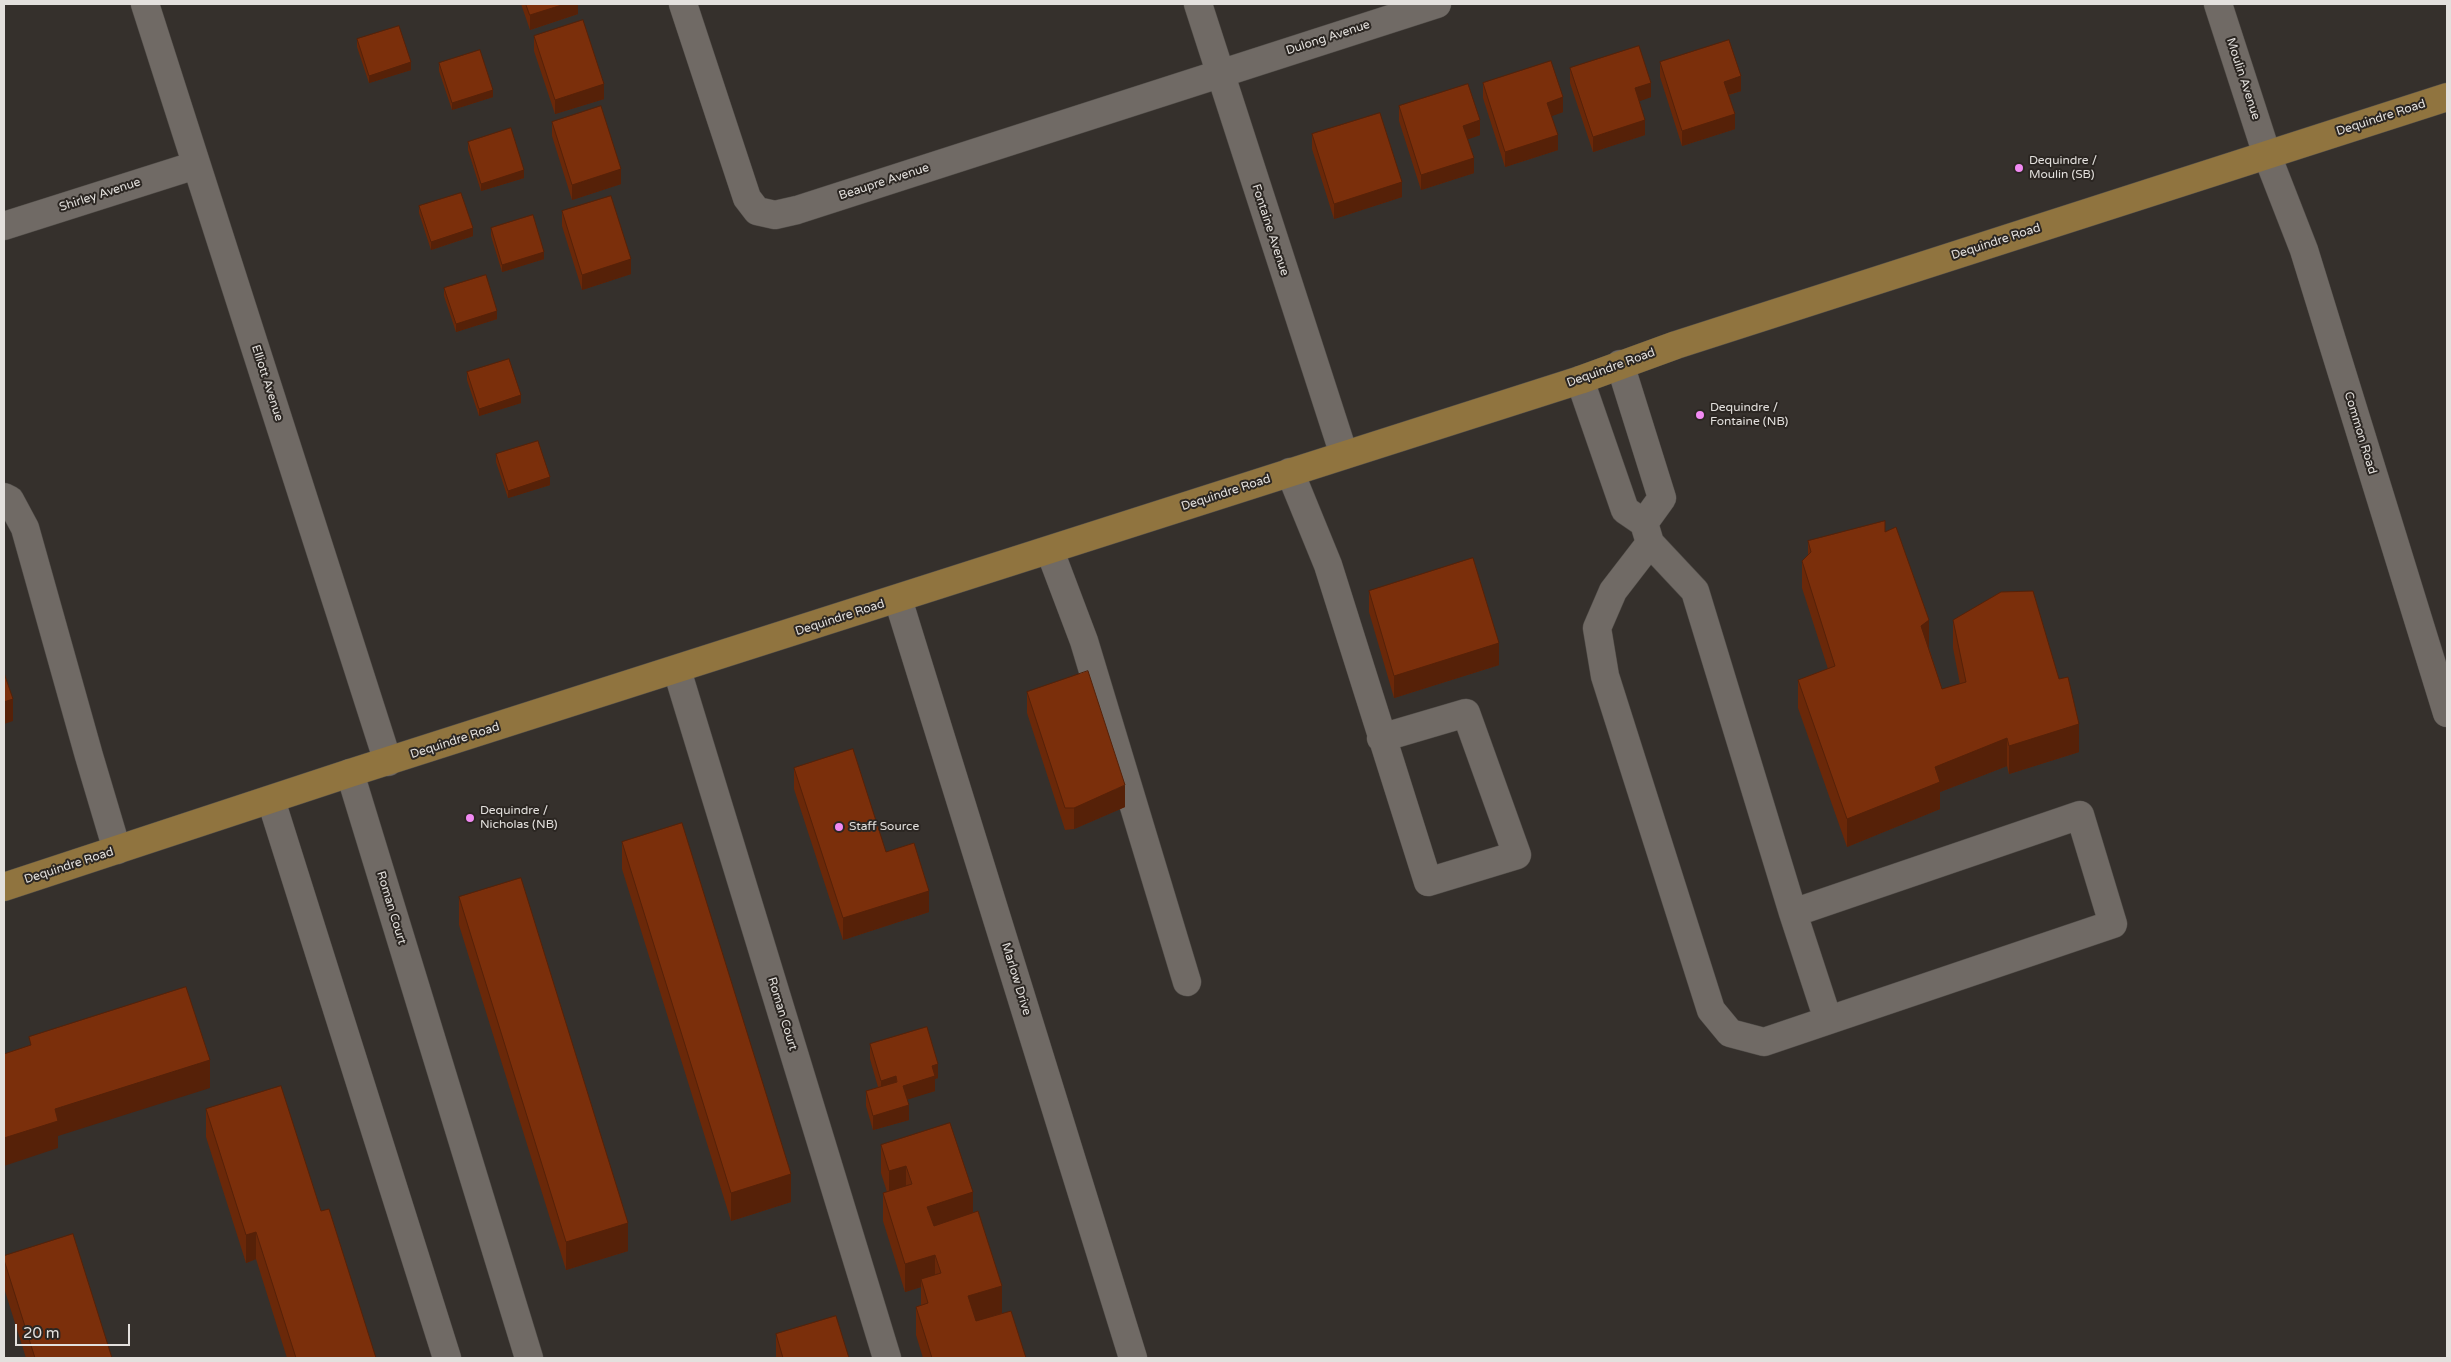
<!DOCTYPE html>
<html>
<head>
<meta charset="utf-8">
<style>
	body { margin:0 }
	#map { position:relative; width:2451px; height:1362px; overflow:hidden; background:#35302c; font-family:"Varela Round",sans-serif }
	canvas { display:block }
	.frame { position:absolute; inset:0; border:5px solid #e3e0dd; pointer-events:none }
	.scale { position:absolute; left:15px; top:1324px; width:115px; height:22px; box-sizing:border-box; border:2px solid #e3e0dd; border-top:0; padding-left:6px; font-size:15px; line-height:18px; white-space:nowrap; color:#e3e0dd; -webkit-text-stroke:4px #2b2622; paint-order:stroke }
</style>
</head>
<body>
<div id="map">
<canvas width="2451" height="1362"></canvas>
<div class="frame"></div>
<div class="scale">20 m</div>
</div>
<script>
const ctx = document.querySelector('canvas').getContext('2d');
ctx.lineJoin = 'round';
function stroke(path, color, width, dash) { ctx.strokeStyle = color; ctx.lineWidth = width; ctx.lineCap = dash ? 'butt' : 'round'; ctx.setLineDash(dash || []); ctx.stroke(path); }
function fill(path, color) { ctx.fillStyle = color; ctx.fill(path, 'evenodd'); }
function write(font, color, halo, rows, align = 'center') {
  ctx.font = font + ' "Varela Round",sans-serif'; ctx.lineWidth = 4; ctx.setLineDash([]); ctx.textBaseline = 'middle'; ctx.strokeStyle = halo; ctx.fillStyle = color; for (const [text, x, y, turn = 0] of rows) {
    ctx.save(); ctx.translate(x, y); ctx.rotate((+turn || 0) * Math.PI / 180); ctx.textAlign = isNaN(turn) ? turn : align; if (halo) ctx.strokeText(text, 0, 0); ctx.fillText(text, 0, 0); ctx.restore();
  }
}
const minor = new Path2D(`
	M145,4L388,762
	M683,4L747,198L757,211L775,215L797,210L1437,4
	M1198,4L1344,455
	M2218,4L2267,155L2304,250L2447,713
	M4,226L196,165
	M1620,364L1662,498L1644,523
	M1580,380L1625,510L1644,523L1650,543L1695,591L1793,913L2080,815L2113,924L1764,1042L1730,1033L1711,1010L1605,676L1597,628L1613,591L1650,543
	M1290,472L1328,565L1428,882L1517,855L1466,713L1381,738
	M4,497L10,500L25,528L89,756L117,850
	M1050,551L1084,641L1187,982
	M898,599L1133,1358
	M677,670L887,1358
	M350,773L529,1358
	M271,800L447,1358
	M1793,913L1828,1020`);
const major = new Path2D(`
	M4,887L350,773L1580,380L1676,345L2447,97`);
const wall = new Path2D(`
	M521,4H578V14L530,30Z
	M534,36L604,99L555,114L534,51Z
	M357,39L411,70L369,83L357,47Z
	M1660,62L1741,91L1729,95L1735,129L1682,146L1660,77Z
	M439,63L493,97L452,110L439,71Z
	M1570,68L1651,97L1639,101L1645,135L1593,152L1570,83Z
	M1483,83L1563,112L1551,116L1558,150L1505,167L1483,98Z
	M1399,106L1480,135L1468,139L1474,173L1421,190L1399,121Z
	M552,122L621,184L572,200L552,136Z
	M1312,134L1402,197L1334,219L1312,149Z
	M468,142L524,178L481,191L468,150Z
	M419,206L473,236L431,250L419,213Z
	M562,211L631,274L582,290L562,226Z
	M491,228L544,259L502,272L491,236Z
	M444,288L497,319L456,332L444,296Z
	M467,372L521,403L479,416L467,380Z
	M496,454L550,485L508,498L496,462Z
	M1885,532L1929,648L1942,689L1960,684L1953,648V620L2079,752L2009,774L2007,766L1940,792V809L1847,847L1798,708V680L1828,669L1802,588V561L1808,555V541Z
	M1369,591L1499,665L1394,698L1369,612Z
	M1027,692L1125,807L1074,829L1065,830L1027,713Z
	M794,768L886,852L929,912L843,940L794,789Z
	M622,842L791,1202L731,1221L622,869Z
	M459,897L628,1251L566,1270L459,925Z
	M870,1044L938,1078L935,1079V1091L907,1099L909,1120L873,1130L866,1106V1091L878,1087L870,1059Z
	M206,1109L321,1211L376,1358H287L256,1259L246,1263L206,1137Z
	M881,1145L973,1213L1002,1313L1026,1358H923L916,1335V1307L921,1305V1287L905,1292L883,1221V1193L887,1192L881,1173Z
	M4,1256L112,1358H26L4,1288Z
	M776,1334L849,1358H776Z`);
const shadedWall = new Path2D(`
	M565,4H578V14L530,30V15Z
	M411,62V70L369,83V76Z
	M1741,76V91L1724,96V82Z
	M1651,83V97L1635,103V88Z
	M604,84V99L555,114V100Z
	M493,90V97L452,110V103Z
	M1563,97V112L1547,118V103Z
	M1735,114V129L1682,146V131Z
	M1480,120V135L1463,141V126Z
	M1645,120V135L1593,152V137Z
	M1558,135V150L1505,167V152Z
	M1474,158V173L1421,190V175Z
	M621,169V184L572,200V185Z
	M524,170V178L481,191V184Z
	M1402,182V197L1334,219V204Z
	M473,228V236L431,250V242Z
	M544,252V259L502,272V265Z
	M631,259V274L582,290V275Z
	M497,311V319L456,332V324Z
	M521,395V403L479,416V409Z
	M550,477V485L508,498V491Z
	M1929,620V648L1921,653V626Z
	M1499,643V665L1394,698V676Z
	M13,699V721L4,724V702Z
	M2079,724V752L2009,774V746Z
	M2007,738V766L1940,792V809L1847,847V819L1935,767Z
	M1125,785V807L1074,829V808Z
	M929,891V912L843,940V918Z
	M210,1060V1088L58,1136V1148L4,1166V1138L55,1109Z
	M938,1064V1078L935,1079V1091L903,1101V1086L932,1066Z
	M896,1076V1091L881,1096V1081Z
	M909,1105V1120L873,1130V1116Z
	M906,1166V1194L889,1199V1171Z
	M791,1174V1202L731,1221V1193Z
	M973,1192V1220L927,1235V1207Z
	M628,1223V1251L566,1270V1242Z
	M256,1232V1259L246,1263V1235Z
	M935,1255V1282L921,1279V1287L905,1292V1264Z
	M1002,1286V1313L968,1324V1296Z`);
const building = new Path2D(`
	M526,4H565L530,15Z
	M583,20L604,84L555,100L534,36Z
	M399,26L411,62L369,76L357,39Z
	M1729,40L1741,76L1724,82L1735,114L1682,131L1660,62Z
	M1639,46L1651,83L1635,88L1645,120L1593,137L1570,68Z
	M480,50L493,90L452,103L439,63Z
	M1551,61L1563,97L1547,103L1558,135L1505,152L1483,83Z
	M1468,84L1480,120L1463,126L1474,158L1421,175L1399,106Z
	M601,106L621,169L572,185L552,122Z
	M1380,113L1402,182L1334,204L1312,134Z
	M511,128L524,170L481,184L468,142Z
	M461,193L473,228L431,242L419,206Z
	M611,196L631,259L582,275L562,211Z
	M533,215L544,252L502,265L491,228Z
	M486,275L497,311L456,324L444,288Z
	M509,359L521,395L479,409L467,372Z
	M538,441L550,477L508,491L496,454Z
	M1885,521V532L1896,527L1929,620L1921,626L1942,689L1966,682L1953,620L2001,592L2033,591L2059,679L2068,677L2079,724L2009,746L2007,738L1935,767L1940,782L1847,819L1798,680L1835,666L1802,561L1811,552L1808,541Z
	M1473,558L1499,643L1394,676L1369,591Z
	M1088,671L1125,785L1074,808H1065L1027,692Z
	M4,673L13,699L4,702Z
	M853,749L886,852L914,843L929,891L843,918L794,768Z
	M682,823L791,1174L731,1193L622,842Z
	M521,878L628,1223L566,1242L459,897Z
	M186,987L210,1060L55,1109L58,1121L4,1138V1054L31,1045L29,1037Z
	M927,1027L938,1064L932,1066L935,1076L903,1086L909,1105L873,1116L866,1091L897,1082L896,1076L881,1081L870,1044Z
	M281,1086L321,1211L329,1209L376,1358H296L256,1232L246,1235L206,1109Z
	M950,1123L973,1192L927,1207L934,1226L978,1211L1002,1286L968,1296L976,1321L1011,1311L1026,1358H932L916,1307L928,1303L921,1279L941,1273L935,1255L905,1264L883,1193L912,1184L906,1166L889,1171L881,1145Z
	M73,1234L112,1358H35L4,1260V1256Z
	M836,1316L849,1358H783L776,1334Z`);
const markers = [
	[2019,168,5,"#f28af3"],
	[1700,415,5,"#f28af3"],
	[470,818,5,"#f28af3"],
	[839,827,5,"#f28af3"]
];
const streetNames = [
	["Dulong Avenue",1328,38,-18],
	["Moulin Avenue",2243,79,72],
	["Dequindre Road",2381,118,-18],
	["Beaupre Avenue",884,182,-18],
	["Shirley Avenue",100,195,-18],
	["Fontaine Avenue",1270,230,72],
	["Dequindre Road",1996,242,-18],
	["Dequindre Road",1611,368,-20],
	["Elliott Avenue",267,383,72],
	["Common Road",2360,433,73],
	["Dequindre Road",1226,493,-18],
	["Dequindre Road",840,618,-18],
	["Dequindre Road",455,741,-18],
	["Dequindre Road",69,866,-18],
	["Roman Court",391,908,73],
	["Marlow Drive",1016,979,73],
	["Roman Court",782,1014,73]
];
const poiNames = [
	["Dequindre /",2029,161],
	["Moulin (SB)",2029,175],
	["Dequindre /",1710,408],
	["Fontaine (NB)",1710,422],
	["Dequindre /",480,811],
	["Nicholas (NB)",480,825],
	["Staff Source",849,827]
];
stroke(minor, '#504c48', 29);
stroke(major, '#504c48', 29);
stroke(minor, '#706a65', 28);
stroke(major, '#90743f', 28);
fill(wall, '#6a2809');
fill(shadedWall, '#562108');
fill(building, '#7b2f0b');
stroke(building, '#562108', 1);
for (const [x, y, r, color] of markers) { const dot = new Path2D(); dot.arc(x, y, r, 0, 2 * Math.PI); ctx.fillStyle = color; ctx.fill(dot); stroke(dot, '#2b2622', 2); }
write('12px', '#e3e0dd', '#2b2622', streetNames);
write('12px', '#e3e0dd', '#2b2622', poiNames, 'left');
</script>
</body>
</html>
